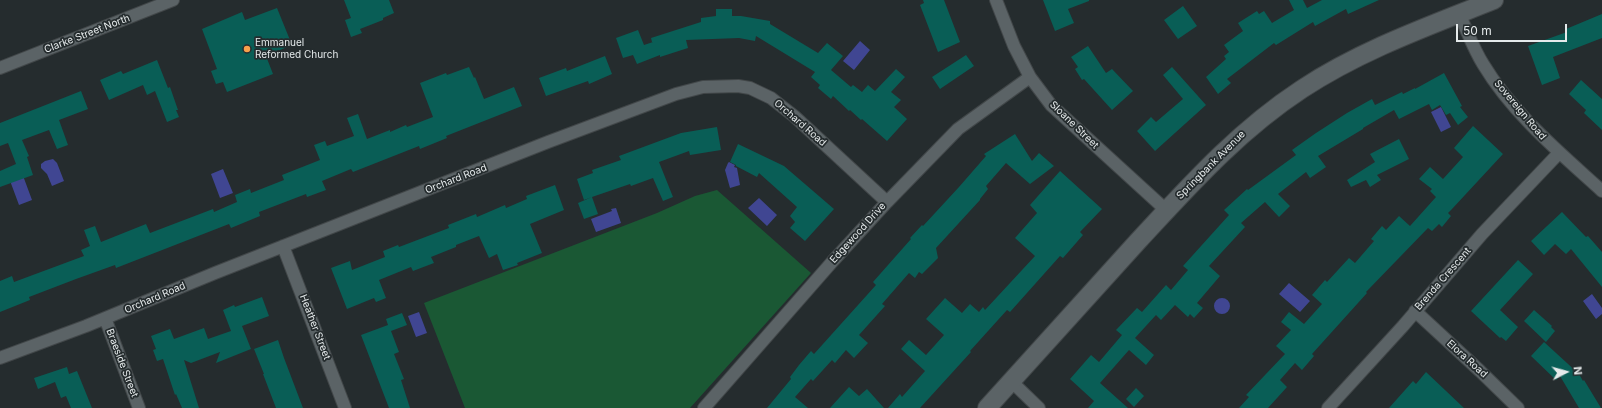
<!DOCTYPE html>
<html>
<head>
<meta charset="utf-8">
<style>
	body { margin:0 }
	#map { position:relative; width:1602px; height:408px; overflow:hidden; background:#252c2e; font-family:Inter,sans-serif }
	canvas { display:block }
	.north { position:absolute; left:1546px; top:352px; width:40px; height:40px; -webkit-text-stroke:3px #252c2e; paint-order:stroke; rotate:84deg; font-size:11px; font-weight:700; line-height:16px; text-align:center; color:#e5eaeb }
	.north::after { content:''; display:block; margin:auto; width:14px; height:18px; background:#e5eaeb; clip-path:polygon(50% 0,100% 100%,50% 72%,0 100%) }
	.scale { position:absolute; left:1456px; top:24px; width:111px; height:18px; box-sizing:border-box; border:2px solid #e5eaeb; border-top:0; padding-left:5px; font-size:12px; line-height:14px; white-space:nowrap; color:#e5eaeb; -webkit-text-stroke:3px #252c2e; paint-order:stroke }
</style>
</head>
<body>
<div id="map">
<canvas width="1602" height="408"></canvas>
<div class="north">N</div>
<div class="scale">50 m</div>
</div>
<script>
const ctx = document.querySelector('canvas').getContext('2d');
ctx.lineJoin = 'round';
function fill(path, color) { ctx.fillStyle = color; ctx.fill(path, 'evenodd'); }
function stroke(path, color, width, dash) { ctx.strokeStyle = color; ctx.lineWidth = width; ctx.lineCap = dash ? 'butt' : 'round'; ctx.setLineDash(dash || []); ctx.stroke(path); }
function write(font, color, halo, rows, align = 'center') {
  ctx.font = font + ' Inter,sans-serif'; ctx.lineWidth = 3.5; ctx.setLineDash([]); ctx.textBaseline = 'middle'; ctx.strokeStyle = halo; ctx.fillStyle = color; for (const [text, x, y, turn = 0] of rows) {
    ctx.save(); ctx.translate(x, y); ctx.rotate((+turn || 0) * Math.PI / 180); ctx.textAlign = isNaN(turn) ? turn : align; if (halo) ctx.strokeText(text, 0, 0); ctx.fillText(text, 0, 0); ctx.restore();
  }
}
const green = new Path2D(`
	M717,190L811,273L690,408H465L424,303L657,213L695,196Z`);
const water = new Path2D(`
	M860,41L870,50L854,70L843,61Z
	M1441,107L1451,127L1441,132L1431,112Z
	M53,159L57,163L64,181L52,186L47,174L41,168V164L45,161Z
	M729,162L735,165L734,167L737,168L740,185L730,188L725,170L728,163Z
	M223,169L233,193L220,198L211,174Z
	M22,173L32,200L19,205L9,178Z
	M759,198L777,215L767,226L748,208Z
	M616,208L621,223L596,232L591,219L612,211L611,209Z
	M1289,283L1310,301L1300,312L1279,294Z
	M1592,294L1602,308V314L1596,319L1583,301Z
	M1214 306a8 8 0 1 1 16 0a8 8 0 1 1-16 0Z
	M419,312L427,333L416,337L408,316Z`);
const building = new Path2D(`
	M344,0H389L394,13L383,18V20L360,29L362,33L351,37L345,20L351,18Z
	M923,0H944L960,42L938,52L920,5L924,3Z
	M1043,0H1089V1L1068,9L1074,23L1055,31Z
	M1289,0H1303L1307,8L1322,0H1379L1348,14L1346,9L1315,26L1313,22L1276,45L1274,43L1227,79L1231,83L1218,94L1206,77L1226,59L1224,56L1229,52L1224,45L1243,31L1238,23L1257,11L1259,14L1264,11L1272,23L1294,10Z
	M1183,6L1197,26L1178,39L1164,20Z
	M277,8L292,45L266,56L273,74L227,92L223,82L216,84L211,71L217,69L202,29L242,12L245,20Z
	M716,9H732V16H741L770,21V24L818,53L827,43L843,56L831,70L851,87L853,85L862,92L868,85L875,91L896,69L905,77L891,92L901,100L894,107L907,119L887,141L862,119L861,120L850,110L849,111L833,96L831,99L818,88L820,85L811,77L815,72L756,36L755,41L739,38L686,40L688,48L660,57V55L637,64L633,55L623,58L616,38L638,30L644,45L653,42H652L651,38L701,22V18L716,16Z
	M1602,14V38L1553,57L1560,78L1542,85L1528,46L1567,32L1566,29Z
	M1088,46L1106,73L1112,69L1133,91L1112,110L1084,79L1082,80L1075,69L1078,67L1071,57Z
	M966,55L974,66L940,89L932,77Z
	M605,56L612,74L589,84L588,81L546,96L539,78L566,68L567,71Z
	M157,60L168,88L170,87L178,110H176L179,117L167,122L155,91L147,95L143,85L109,100L100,80L121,71L123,74Z
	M469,67L474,78L475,77L484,99L514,87L522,106L446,136L447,138L420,149L419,146L353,172L351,169L322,181L326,190L307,197L306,194L259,212L260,216L231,228L229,224L116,268L115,265L76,279L29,297L30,300L0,312V281L12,276L14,282L84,256L81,250L90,246L84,230L95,226L101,242L146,224L150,233L213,209L214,212L237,202L235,195L250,189L251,193L284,180L282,175L320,160L314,145L325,141L327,146L354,136L347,118L358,114L367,139L390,130V132L406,125L407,127L433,117L420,83L446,73L447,75Z
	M1172,67L1206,105L1155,151L1137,131L1151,117L1156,122L1183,99L1163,75Z
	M1444,73L1462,106L1460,107L1468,117L1458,125L1450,113L1446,115L1440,105L1432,110L1429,104L1399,119L1394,110L1363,128V129L1318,156L1326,167L1310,178L1306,172L1278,194L1290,206L1279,217L1265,202L1241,223L1245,227L1209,266L1220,276L1197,303L1203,308L1194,318L1190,314L1188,317L1175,305L1161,320L1156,315L1135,338L1154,355L1146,365L1129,350L1100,383L1128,408H1088L1094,401L1070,379L1091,355L1099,362L1122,335L1116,330L1137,308L1142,312L1166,285L1171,290L1188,270L1183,266L1229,215L1224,210L1247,189L1248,190L1296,155L1292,150L1316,133L1347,113L1372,99L1375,105L1402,92L1403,94L1415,88V89Z
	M1581,80L1602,99V130L1584,113L1586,110L1569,94Z
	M81,91L88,109L59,120L68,145L57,149L49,130L22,140L29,156L27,157L33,175L0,187V171L16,164L8,143L0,146V123Z
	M1473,126L1503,154L1452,209L1448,213L1451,216L1442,227L1439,224L1432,231L1428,228L1366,292L1367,293L1312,354L1314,356L1302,370L1295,363L1280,380L1287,387L1268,408H1239L1249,397L1246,395L1285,354L1276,346L1291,330L1281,322L1289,312L1304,324L1322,304L1312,295L1325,280L1327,282L1349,258L1355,263L1374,241L1371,239L1382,226L1386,230L1399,216L1410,226L1436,197L1430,191L1432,189L1419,179L1430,167L1443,179L1463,157L1454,148Z
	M717,127L721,150L690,155L689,151L659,162L673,197L663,201L653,178L631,186L630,184L592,197L598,214L584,219L578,203L592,197L584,200L577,179L593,173L592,170L621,160L619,156L681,133Z
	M1015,134L1032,161L1039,153L1054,166L1030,184L1006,163L986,186L988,189L980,199V200L936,248L938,258L922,274L919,272L915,278L909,273L882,304L885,306L859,335L868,343L854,358L846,350L835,363L832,360L813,381L811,379L795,397L808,408H767L791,379L790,377L799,365L811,351L814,354L876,285L873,282L911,239L910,238L922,225L923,226L959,187L986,156L984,154Z
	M1399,139L1409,159L1377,175L1381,180L1370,187L1366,180L1351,187L1347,180L1375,162L1370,154Z
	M738,144L784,166L834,209L805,241L790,228L795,222L790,216L797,207L759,173L757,177L736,166V165L730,162Z
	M1060,171L1102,209L1080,232L1083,235L1063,258L1060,256L1010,312L1007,310L970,351L971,352L920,408H888L900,394L902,397L925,371L901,349L909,340L926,355L944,335L926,319L945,298L962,313L970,304L979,312L983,307L985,310L1035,256L1015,238L1037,213L1030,205Z
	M555,185L564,210L530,224L542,253L517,263L518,265L503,270L497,254L489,258L479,236L456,245V247L431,257L434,263L413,271L411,267L379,280L386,298L376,302L374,298L347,309L331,268L350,261L352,270L385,257L383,251L398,245L399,247L449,228L448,225L476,214L477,217L505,205L506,208L527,199L526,196Z
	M1562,212L1586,237L1588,236L1602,252V287L1571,249L1566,254L1555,244L1544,255L1531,241Z
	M1518,260L1533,274L1500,310L1518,327L1506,341L1501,337L1500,338L1471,311Z
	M262,297L269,316L242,326L251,349L216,363L220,352L191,363L184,360L199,408H182L176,394L175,395L163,359L157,361L153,350L156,349L151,336L170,329L174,339L204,328L208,339L231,331L223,310L234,305L235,307Z
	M1534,310L1552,326L1551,327L1555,331L1546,342L1524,321Z
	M402,313L407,325L391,331L399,352L394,354L404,379L401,380L410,408H389L361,335L388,325L386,319Z
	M278,340L284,358L303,408H276L263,374H264L254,349Z
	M1544,342L1579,374L1583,381L1584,380L1601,408H1579L1560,376L1556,380L1531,356Z
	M67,367L69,374L77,371L92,408H71L66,396L61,398L55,382L38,389L34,378Z
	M1426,372L1464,408H1389L1413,381L1416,384Z
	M849,387L859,396L867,389L884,408H830Z
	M1136,388L1144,396L1134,407L1126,399Z`);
const street = new Path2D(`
	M996,0L1014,46L1030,77L1051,105L1166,210
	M1459,14C1467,30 1473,48 1483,64C1513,114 1559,152 1602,191
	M0,68L173,0
	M283,246L345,408
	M1415,311L1480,371L1518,408
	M105,318L139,408
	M0,358L86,326L215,273L548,142L676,94L703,87L738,86L750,88L771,98L794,116L887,202
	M1011,381L1039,408
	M704,408L832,262L887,202L958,129L1030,77
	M1328,408L1403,326L1482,234L1559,153`);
const secondary = new Path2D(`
	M987,408C1037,352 1088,296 1139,240C1190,185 1238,131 1302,89C1361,50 1429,26 1494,0`);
const markers = [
	[247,49,4,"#f8a04b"]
];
const streetNames = [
	["Clarke Street North",87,34,-21],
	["Sovereign Road",1520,110,50],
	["Orchard Road",800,123,41],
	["Sloane Street",1074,125,44],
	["Springbank Avenue",1211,165,-45],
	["Orchard Road",456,179,-21],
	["Edgewood Drive",858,233,-48],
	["Brenda Crescent",1443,279,-49],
	["Orchard Road",155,298,-23],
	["Heather Street",315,327,69],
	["Elora Road",1467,359,42],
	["Braeside Street",122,363,69]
];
const poiNames = [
	["Emmanuel",255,43],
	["Reformed Church",255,55]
];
fill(green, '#1a5834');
fill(water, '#404692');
fill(building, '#095e56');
stroke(street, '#424749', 14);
stroke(secondary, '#424749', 20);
stroke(street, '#5b6366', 12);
stroke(secondary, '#5b6366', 18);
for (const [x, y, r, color] of markers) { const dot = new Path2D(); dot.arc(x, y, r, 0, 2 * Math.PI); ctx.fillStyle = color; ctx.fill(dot); stroke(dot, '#252c2e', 1.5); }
write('10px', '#e5eaeb', '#252c2e', streetNames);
write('10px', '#e5eaeb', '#252c2e', poiNames, 'left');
</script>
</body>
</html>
